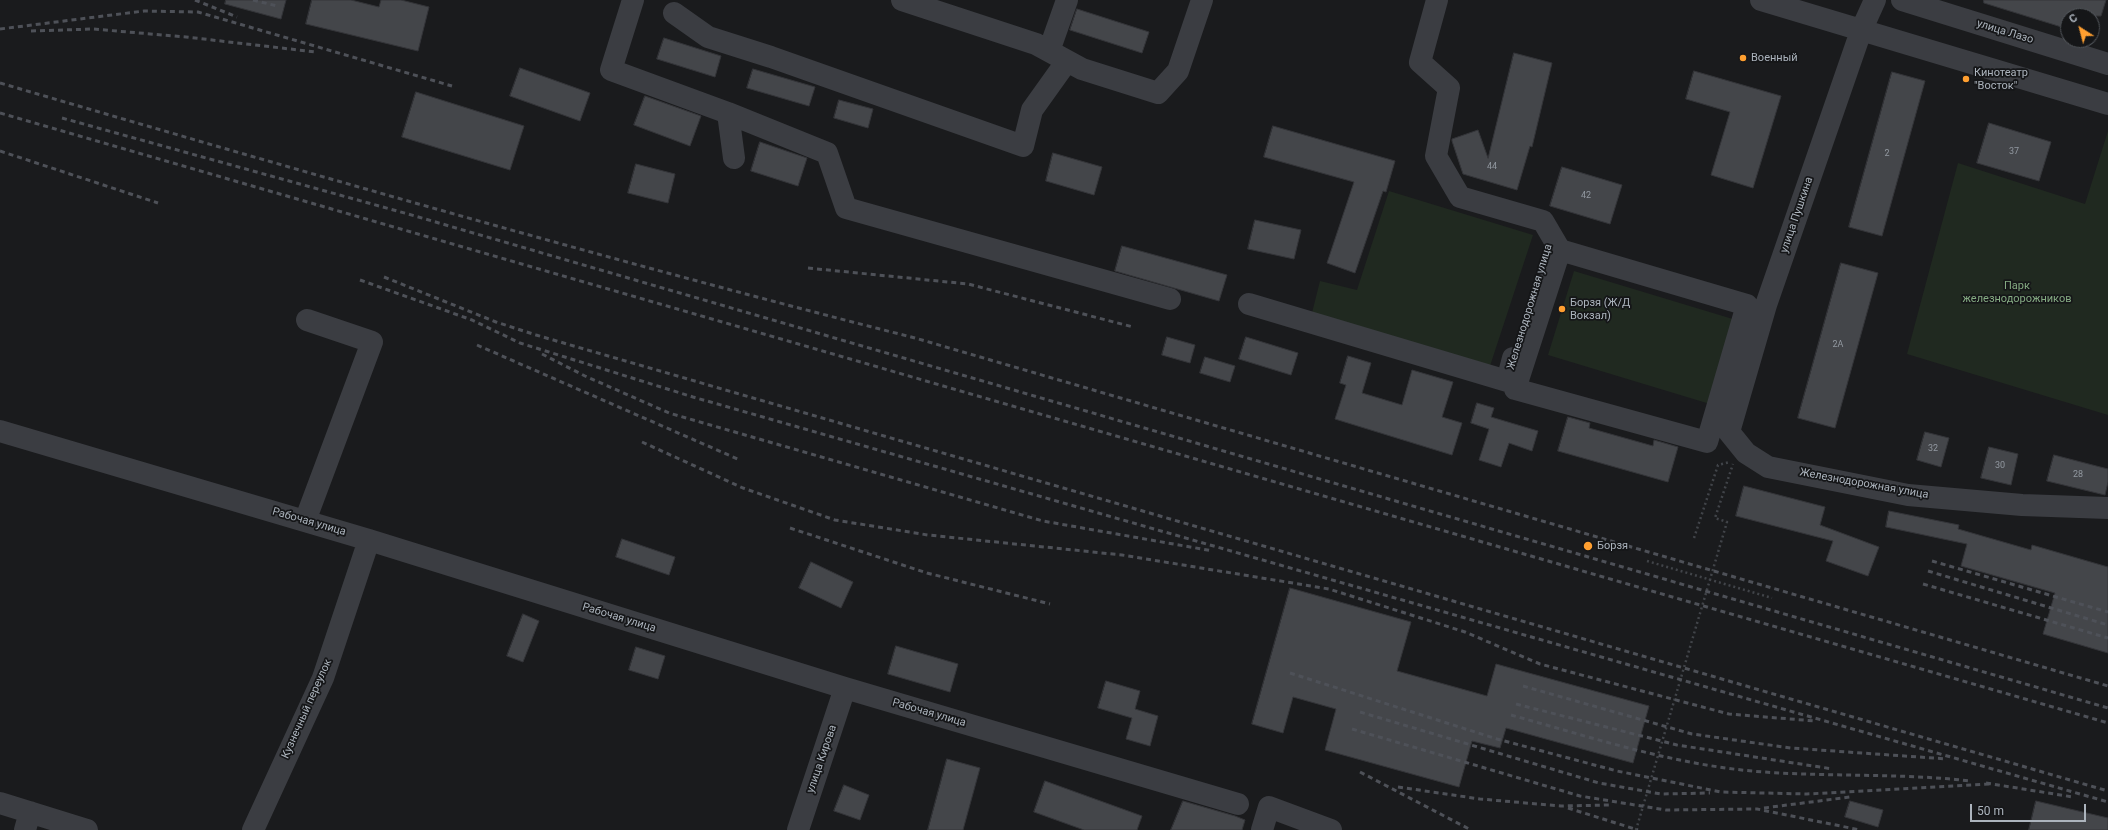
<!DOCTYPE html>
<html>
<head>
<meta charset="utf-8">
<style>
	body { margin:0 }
	#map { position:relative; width:2108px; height:830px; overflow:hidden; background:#1a1b1d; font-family:Roboto,sans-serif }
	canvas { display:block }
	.north { position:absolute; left:2060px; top:8px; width:40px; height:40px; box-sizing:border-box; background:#151618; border:1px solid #51555a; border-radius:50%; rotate:324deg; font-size:11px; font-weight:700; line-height:16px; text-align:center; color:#acb4bd }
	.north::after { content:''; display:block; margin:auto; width:14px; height:18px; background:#ff9f30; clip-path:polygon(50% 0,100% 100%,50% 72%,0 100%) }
	.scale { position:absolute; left:1970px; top:804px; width:116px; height:18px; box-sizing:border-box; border:2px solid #acb4bd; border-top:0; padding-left:5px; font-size:12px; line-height:14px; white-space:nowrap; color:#acb4bd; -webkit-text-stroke:3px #151618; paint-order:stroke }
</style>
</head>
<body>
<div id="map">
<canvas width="2108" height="830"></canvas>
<div class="north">С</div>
<div class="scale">50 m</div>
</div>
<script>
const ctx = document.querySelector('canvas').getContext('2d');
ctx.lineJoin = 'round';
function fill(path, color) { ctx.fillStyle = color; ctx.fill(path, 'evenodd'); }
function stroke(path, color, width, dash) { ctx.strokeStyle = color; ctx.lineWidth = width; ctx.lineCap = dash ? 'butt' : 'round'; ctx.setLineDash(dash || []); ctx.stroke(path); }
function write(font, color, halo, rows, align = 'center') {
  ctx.font = font + ' Roboto,sans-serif'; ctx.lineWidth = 3.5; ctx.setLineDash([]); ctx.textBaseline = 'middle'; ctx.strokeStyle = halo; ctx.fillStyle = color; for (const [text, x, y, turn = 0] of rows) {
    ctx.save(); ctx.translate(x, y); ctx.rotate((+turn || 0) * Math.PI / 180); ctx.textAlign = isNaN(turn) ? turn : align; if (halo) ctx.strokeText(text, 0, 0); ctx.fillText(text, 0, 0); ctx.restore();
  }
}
const green = new Path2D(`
	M2108,131V415L1907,354L1958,163L2085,204Z
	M1389,191L1533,235L1490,366L1312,313L1320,281L1357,290Z
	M1574,271L1736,320L1710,404L1548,355Z`);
const building = new Path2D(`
	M226,0H286L281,19L225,4Z
	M312,0H351L379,7L381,0H401L429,7L418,51L306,24Z
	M1984,0H2106L2101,16H2068V29L1984,3Z
	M1077,9L1149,32L1142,53L1070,30Z
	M664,38L721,56L715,77L657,59Z
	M1514,53L1552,63L1532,147L1530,146L1517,190L1463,174L1452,141V139L1478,130L1488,158Z
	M520,68L590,93L580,121L510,96Z
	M753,69L815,87L809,106L747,88Z
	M1694,71L1781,96L1753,188L1711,175L1730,112L1686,99Z
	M1892,72L1925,81L1882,236L1849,227Z
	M416,92L524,126L510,170L402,137Z
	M645,96L701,116L690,146L634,125Z
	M839,100L873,109L868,128L834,118Z
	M1989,123L2051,142L2039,181L1977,163Z
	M1273,126L1395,161L1386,192L1383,191L1355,273L1327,263L1354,182L1264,157Z
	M760,142L807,158L798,186L751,171Z
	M1053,153L1102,167L1094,195L1046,181Z
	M636,164L675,174L668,203L628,193Z
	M1562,167L1622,185L1610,224L1550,206Z
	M1255,220L1301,230L1294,259L1248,249Z
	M1122,246L1227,275L1219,301L1115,271Z
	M1841,263L1878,273L1835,428L1798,418Z
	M1167,337L1195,345L1190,363L1162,355Z
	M1246,337L1298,353L1291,375L1239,359Z
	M1348,356L1371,363L1362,393L1402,405L1412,370L1453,382L1442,417L1462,423L1452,455L1335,419L1346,385L1340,383Z
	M1205,357L1235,366L1230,382L1200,373Z
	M1477,403L1494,408L1491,417L1538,431L1532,451L1509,443L1501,467L1479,460L1489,429L1471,423Z
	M1568,417L1590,423L1589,428L1653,446L1654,440L1678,447L1668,482L1558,451Z
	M1925,432L1949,438L1941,467L1917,460Z
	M1989,447L2018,454L2011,485L1981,478Z
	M2054,455L2108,469V482L2105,495L2047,481Z
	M1744,486L1825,507L1820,525L1879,547L1868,576L1826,561L1833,541L1736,516Z
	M1889,511L1959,525L1958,529L2031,550L2032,545L2108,567V653L2043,634L2055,593L1961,566L1967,544L1886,527Z
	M622,539L675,557L669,575L616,557Z
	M811,562L853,582L841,608L799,588Z
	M1290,588L1411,622L1397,671L1487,696L1496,664L1649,706L1633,763L1506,728L1500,748L1472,741L1459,787L1325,750L1336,709L1293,697L1283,733L1252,724Z
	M523,614L539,621L523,662L507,656Z
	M896,646L958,664L950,692L888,674Z
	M636,647L665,656L658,679L629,670Z
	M1106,681L1140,691L1135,709L1158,716L1150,746L1126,739L1132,718L1098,708Z
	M947,759L980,768L963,830H928Z
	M1045,781L1142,816L1137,830H1084L1034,812Z
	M844,785L869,795L860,820L834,811Z
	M1183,801L1235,816L1245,820L1242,830H1171Z
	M1850,801L1883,810L1878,827L1845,817Z
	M2036,801L2108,818V830H2029Z`);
const path = new Path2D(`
	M1694,538L1718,465L1730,462
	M1647,561L1772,598
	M1636,830L1727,522L1715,518L1733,464`);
const minor = new Path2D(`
	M633,0L611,70L728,113L734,158
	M902,0L1036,44L1082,69L1158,93L1178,71L1202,0
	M1437,0L1420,62L1449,88L1436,156L1460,197L1543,221L1560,250
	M1761,0L2108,104
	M1875,0L1861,31L1766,305L1729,432L1746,453L1768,467L1908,495L2022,505L2108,508
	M1902,0L2108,64
	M674,13L708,37L771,57L1023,146L1032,110L1067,61
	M1049,51L1067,0
	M728,113L827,153L846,208L1170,299
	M1560,250L1747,305L1707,442L1515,389Z
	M1249,304L1507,381L1513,358
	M0,431L369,540L845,688L1238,804
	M305,521L372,342L307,320
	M0,803L87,830
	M25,830L30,812
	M253,830L323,678L369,540
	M798,830L845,688
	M1262,830L1269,807L1331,830`);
const rail = new Path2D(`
	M195,0L237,17
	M253,0L277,6
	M0,29L144,11L198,12L452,86
	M31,31L93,29L186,37L316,52
	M0,83C304,172 608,260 915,338L2108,686
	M0,113L2108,723
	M62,118L408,214L2108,708
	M0,151L158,203
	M808,268L968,284L1133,327
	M384,277L496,322L536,335L2108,791
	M360,280L472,320L520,343L693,397L2108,802
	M477,345L740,460
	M542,354L585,376L669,413L1043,521L1213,551
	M642,442L743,488L835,520L928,535L1122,555L1329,589L1465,632L1540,664L1729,714L1815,721
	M790,528L927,573L1050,604
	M1932,561L2108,612
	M1928,571L2108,625
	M1923,584L2108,638
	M1290,673L1497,739L1617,771L1721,792L1807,794L1990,784
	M1523,686L1692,734L1791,748L1947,759
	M1516,704L1677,745L1833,769
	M1360,712L1599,783L1661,794L1710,793
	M1511,715C1594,738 1677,766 1764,772C1833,777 1902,773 1970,781
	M1352,729L1580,796L1666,810L1757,809L1860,830
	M1360,772L1471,830
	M1986,783L2073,797
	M1398,787L1480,799L1561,806L1609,805
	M1568,808L1638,830
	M1764,808L1850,797`);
const markers = [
	[1743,58,4,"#ff9f30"],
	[1966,79,4,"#ff9f30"],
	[1562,309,4,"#ff9f30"],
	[1588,546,5,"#ff9f30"]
];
const numberNames = [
	["37",2014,152],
	["2",1887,154],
	["44",1492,167],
	["42",1586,196],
	["2А",1838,345],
	["32",1933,449],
	["30",2000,466],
	["28",2078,475]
];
const streetNames = [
	["улица Лазо",2005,32,17],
	["улица Пушкина",1797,215,-71],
	["Железнодорожная улица",1530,307,-73],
	["Железнодорожная улица",1864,484,10],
	["Рабочая улица",309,522,16],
	["Рабочая улица",619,618,17],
	["Кузнечный переулок",307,709,-66],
	["Рабочая улица",929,713,16],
	["улица Кирова",822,759,-71]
];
const poiNames = [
	["Военный",1751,58],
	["Кинотеатр",1974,73],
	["\"Восток\"",1974,86],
	["Борзя (Ж/Д",1570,303],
	["Вокзал)",1570,316],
	["Борзя",1597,546]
];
const parkNames = [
	["Парк",2017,286],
	["железнодорожников",2017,299]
];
fill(green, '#202920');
fill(building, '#44464a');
stroke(building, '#343539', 1);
stroke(path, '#414449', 2.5, [2, 3]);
stroke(minor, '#3b3d42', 22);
stroke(rail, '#4e5158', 3, [5, 4]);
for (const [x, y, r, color] of markers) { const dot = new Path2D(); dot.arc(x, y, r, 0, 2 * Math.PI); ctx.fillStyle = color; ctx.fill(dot); stroke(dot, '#151618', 1.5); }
write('9px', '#9298a0', null, numberNames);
write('11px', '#acb4bd', '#151618', streetNames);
write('11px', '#acb4bd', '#151618', poiNames, 'left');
write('11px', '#84aa82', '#151618', parkNames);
</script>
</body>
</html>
